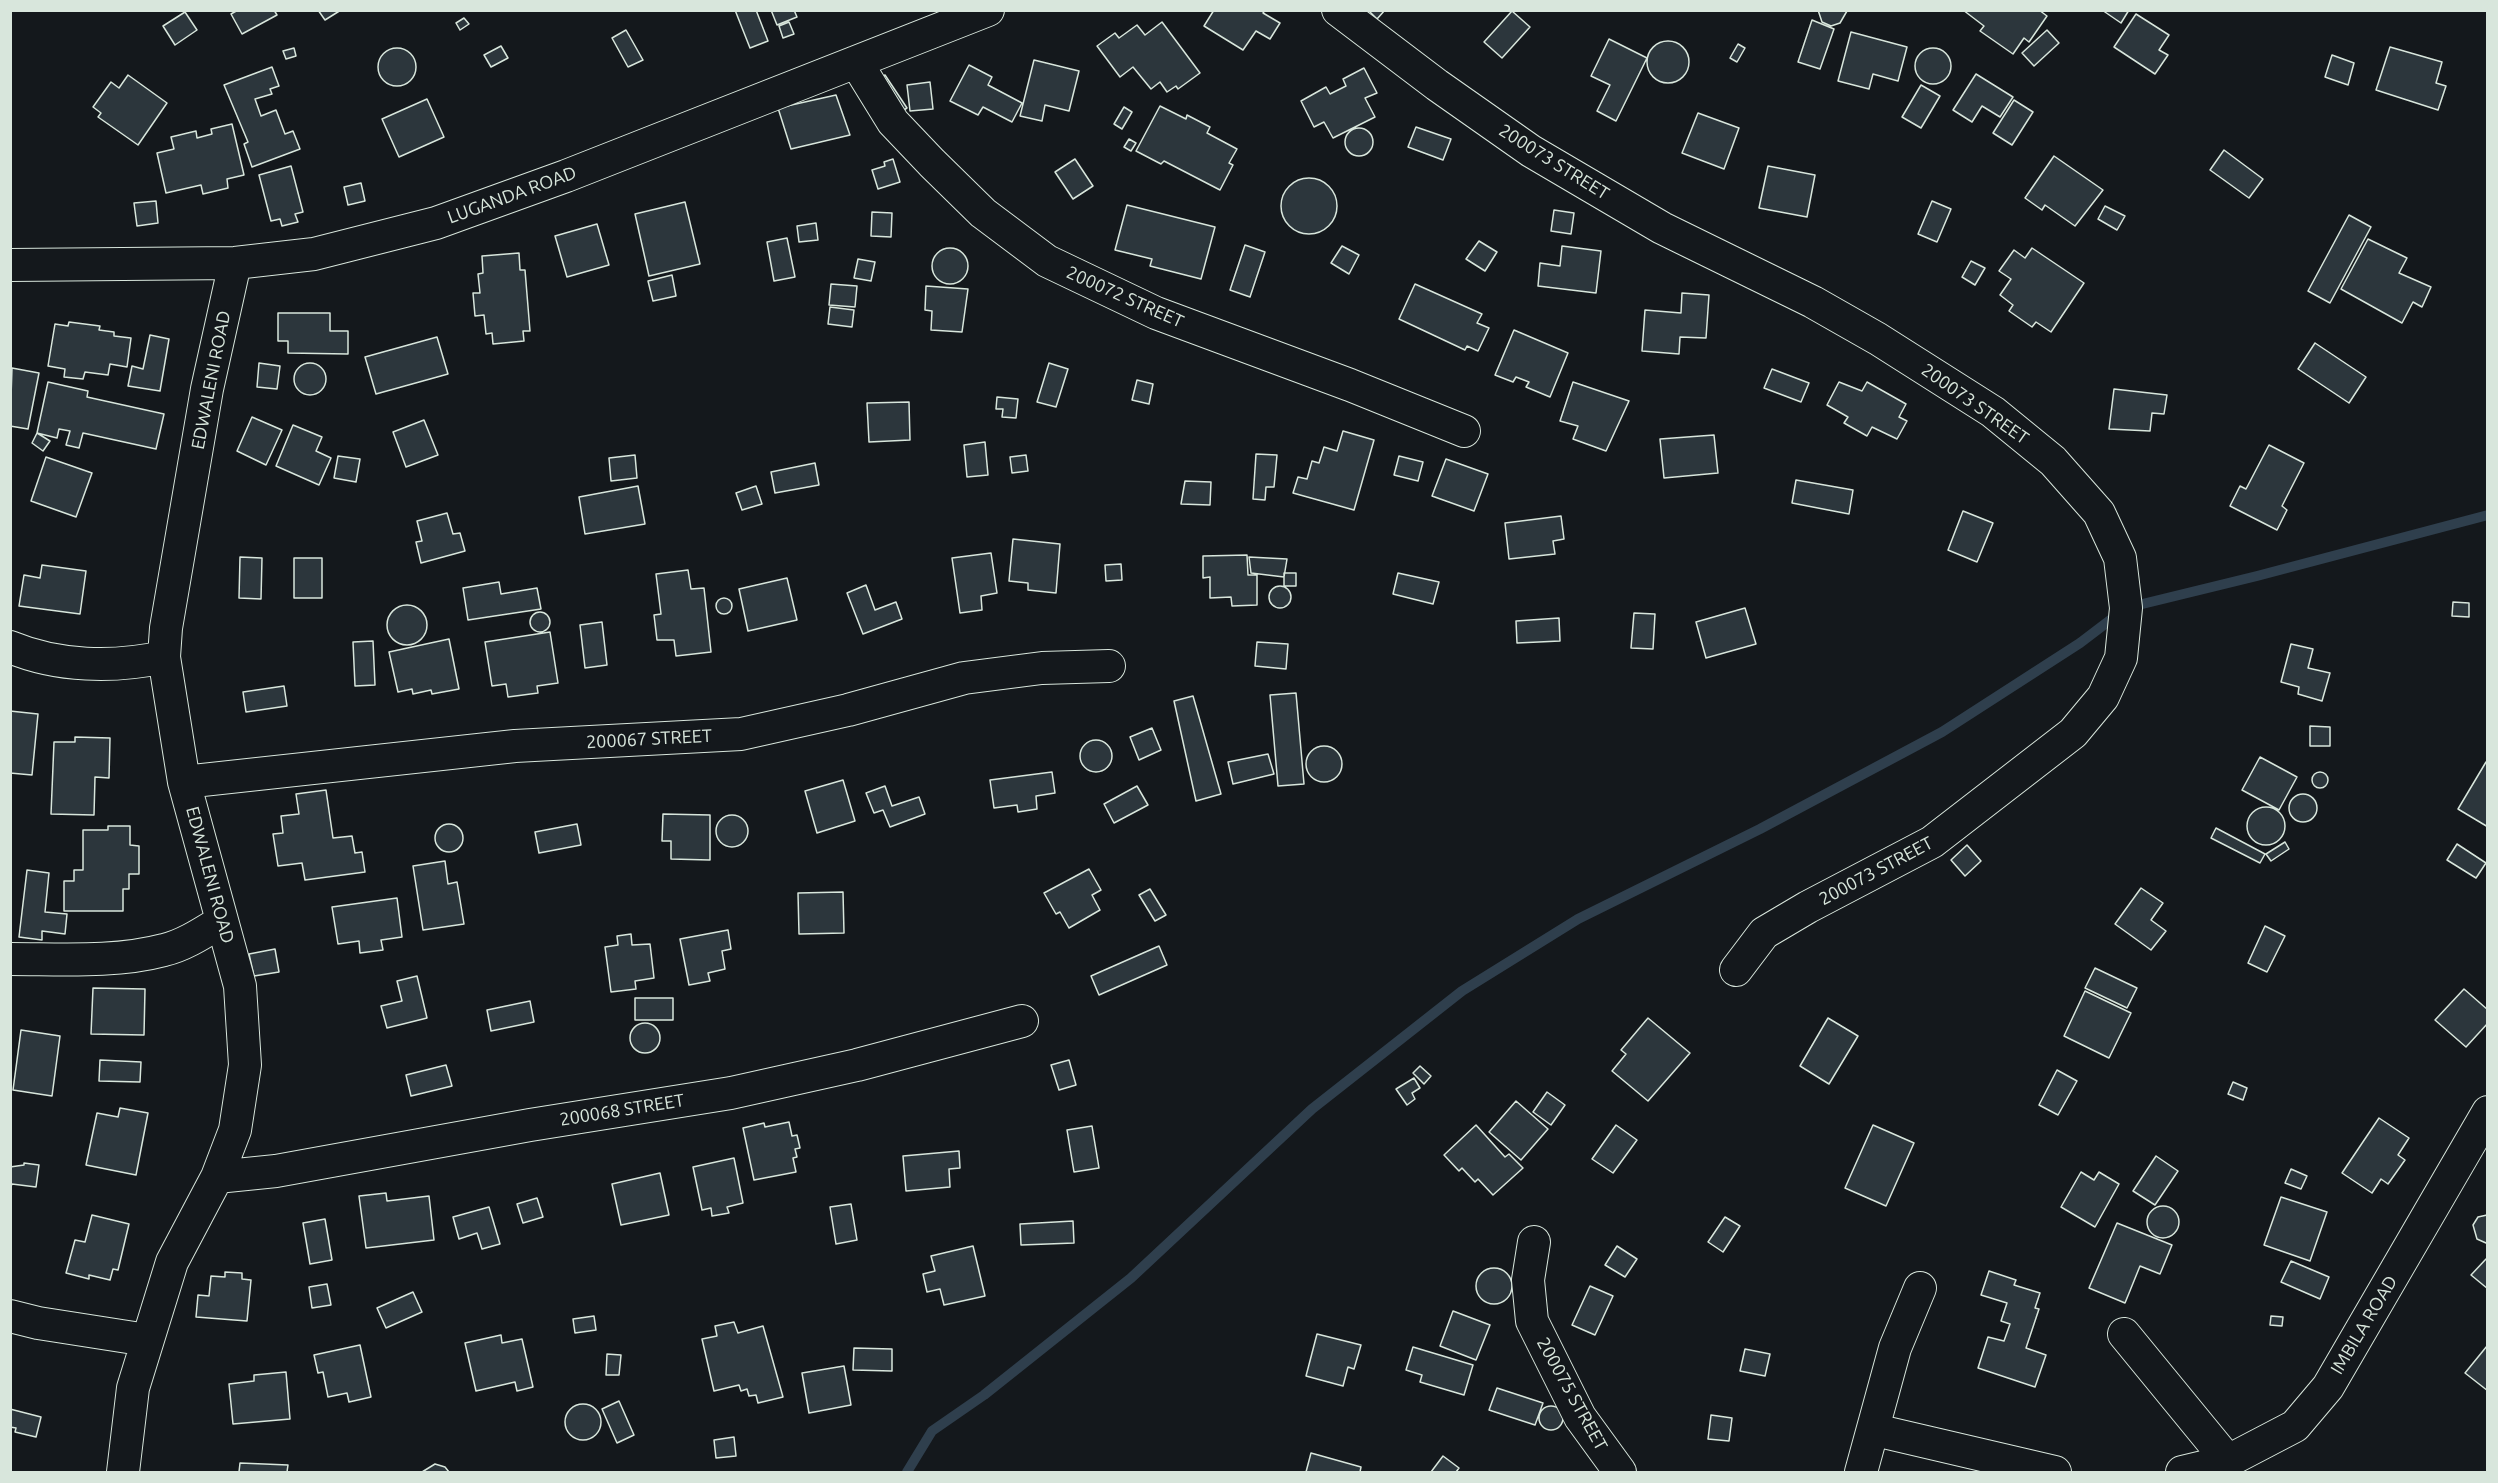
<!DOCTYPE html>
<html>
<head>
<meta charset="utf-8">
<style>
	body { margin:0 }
	#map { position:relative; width:2498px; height:1483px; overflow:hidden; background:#14181c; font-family:Ubuntu,sans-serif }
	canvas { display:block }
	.frame { position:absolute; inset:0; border:12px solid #d8e6dc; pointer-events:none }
</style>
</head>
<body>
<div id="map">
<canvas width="2498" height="1483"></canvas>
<div class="frame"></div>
</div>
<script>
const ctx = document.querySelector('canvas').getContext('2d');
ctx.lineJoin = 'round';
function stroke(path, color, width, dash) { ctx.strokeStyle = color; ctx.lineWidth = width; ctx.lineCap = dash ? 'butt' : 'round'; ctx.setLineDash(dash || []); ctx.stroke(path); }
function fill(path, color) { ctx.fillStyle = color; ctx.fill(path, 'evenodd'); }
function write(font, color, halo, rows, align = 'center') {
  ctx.font = font + ' Ubuntu,sans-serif'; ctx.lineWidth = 4.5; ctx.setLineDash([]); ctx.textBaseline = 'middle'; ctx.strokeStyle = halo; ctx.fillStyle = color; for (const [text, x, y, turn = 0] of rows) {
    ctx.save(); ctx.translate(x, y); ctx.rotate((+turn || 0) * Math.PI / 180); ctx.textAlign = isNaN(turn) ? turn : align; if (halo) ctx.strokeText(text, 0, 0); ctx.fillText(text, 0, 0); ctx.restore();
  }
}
const stream = new Path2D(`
	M907,1472L932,1431L984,1395L1131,1278L1312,1109L1462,991L1578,919L1760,829L1942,732L2080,643L2126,608L2257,576L2488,515`);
const building = new Path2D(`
	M238,10H274L277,15L242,34L231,14Z
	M318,10H341L325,20Z
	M735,10H756L768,41L750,48Z
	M771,10H794L797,17L777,25Z
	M1214,10H1265L1263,13L1280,23L1270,39L1256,31L1243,50L1204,26Z
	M1368,10H1385L1377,19Z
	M1818,10H1847V11L1840,23L1831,26L1822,22Z
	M1963,10H2039L2047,16L2029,42L2024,38L2013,54L1980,31L1984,26Z
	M2102,10H2129L2121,23Z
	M1512,11L1530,27L1502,58L1484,42Z
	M185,12L197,30L175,45L163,26Z
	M2136,14L2169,35L2159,50L2168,55L2155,74L2114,47Z
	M464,18L469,24L460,30L456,23Z
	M1812,20L1834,29L1820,69L1798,62Z
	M789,22L794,34L783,38L779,26Z
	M1162,22L1200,73L1178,89L1176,86L1167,92L1160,82L1151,89L1133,67L1120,77L1097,46L1115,33L1119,38L1137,25L1145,35Z
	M626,30L643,60L628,67L612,38Z
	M2047,30L2059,43L2034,66L2022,53Z
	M1851,32L1907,47L1898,81L1873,74L1869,89L1838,81Z
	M1609,39L1647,58L1616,121L1597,111L1610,85L1591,76Z
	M1647 62a21 21 0 1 1 42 0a21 21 0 1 1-42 0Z
	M1738,44L1745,48L1737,62L1730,58Z
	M501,46L508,58L491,67L484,55Z
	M2390,47L2442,62L2436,83L2446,86L2438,110L2376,90Z
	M294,48L296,56L286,59L283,51Z
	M1915 66a18 18 0 1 1 36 0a18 18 0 1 1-36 0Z
	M378 67a19 19 0 1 1 38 0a19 19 0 1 1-38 0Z
	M2332,55L2354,63L2348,85L2325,77Z
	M1034,60L1079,71L1069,111L1045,105L1042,121L1020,116Z
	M969,65L992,77L988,85L1022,103L1012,122L983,107L978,115L950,101Z
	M272,67L279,86L270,89L272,94L255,99L261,116L276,110L285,134L293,131L300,149L252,167L244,144L248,142L224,85Z
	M1364,68L1377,93L1365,98L1375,117L1333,138L1324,122L1314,127L1301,101L1326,87L1330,94L1346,86L1343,79Z
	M1976,74L2013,97L2000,117L1982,106L1972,122L1953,110Z
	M128,75L167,103L138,145L98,117L101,113L93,107L111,82L119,88Z
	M885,75L907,108L896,115L874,82Z
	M930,82L933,109L910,111L907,85Z
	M1921,85L1940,96L1921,128L1902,117Z
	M836,95L850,135L791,149L778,108Z
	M427,99L444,137L399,157L382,119Z
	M2014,100L2033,112L2012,145L1993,133Z
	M1160,106L1186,119L1187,115L1210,127L1207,133L1237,149L1229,163L1233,165L1220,190L1164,161L1161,164L1136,151Z
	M1124,107L1132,112L1122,129L1114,124Z
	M1698,113L1739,128L1724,169L1682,153Z
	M232,124L244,175L227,179L228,188L203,194L201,185L166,193L157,153L174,149L171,137L196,131L197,138L212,134L211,129Z
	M1416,127L1451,139L1443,160L1408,147Z
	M1345 142a14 14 0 1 1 28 0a14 14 0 1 1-28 0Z
	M1129,139L1136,143L1131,151L1124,147Z
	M2224,150L2263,179L2249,198L2210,170Z
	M2054,156L2103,190L2075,226L2045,205L2042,210L2025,198Z
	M893,159L900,182L878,189L872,170L885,166L884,162Z
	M1075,159L1093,186L1073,199L1055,172Z
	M291,166L303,212L295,214L298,222L282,226L280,219L271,221L259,175Z
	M1768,166L1815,175L1807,217L1759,208Z
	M1281 206a28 28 0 1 1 56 0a28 28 0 1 1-56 0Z
	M361,183L365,201L348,205L344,187Z
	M156,201L158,223L137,226L134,203Z
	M1932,201L1951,209L1937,242L1918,234Z
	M685,202L700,264L649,276L635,214Z
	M1127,205L1215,227L1201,279L1150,266L1152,259L1115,250Z
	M2105,206L2125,216L2117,230L2098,219Z
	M1554,210L1574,213L1571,234L1551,231Z
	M872,212L892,213L891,237L871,236Z
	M2349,215L2371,227L2330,303L2308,291Z
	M816,223L818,240L799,242L797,226Z
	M597,224L609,265L567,277L555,236Z
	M787,238L795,277L774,281L767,242Z
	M2368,239L2407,258L2399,273L2431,287L2422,307L2413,302L2402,323L2341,289Z
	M1479,241L1497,252L1485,271L1466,259Z
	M1245,245L1265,252L1250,297L1230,290Z
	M1342,246L1359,255L1349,274L1331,263Z
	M1562,246L1601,251L1596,293L1538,286L1540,263L1560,266Z
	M2032,248L2084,283L2051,332L2036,322L2032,327L2009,311L2013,305L2000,295L2011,279L1999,271L2014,250L2025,258Z
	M932 266a18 18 0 1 1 36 0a18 18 0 1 1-36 0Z
	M519,253L520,270H525L530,331H523L524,341L493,344L492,333L486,334L484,315L475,316L473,293H480L478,274L483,273L482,256Z
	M858,259L875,262L871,281L854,278Z
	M1971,261L1985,268L1975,285L1962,277Z
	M672,275L676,296L653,301L648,281Z
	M831,284L857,286L855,307L829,305Z
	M1415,284L1482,314L1477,323L1489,328L1478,351L1467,346L1465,350L1399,319Z
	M926,286L968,289L962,332L931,330L932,311L925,310Z
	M1682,293L1709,295L1706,338L1680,337L1679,354L1642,351L1645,310L1681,313Z
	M830,307L854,310L852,327L828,324Z
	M278,313H330V331H348V354L288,353V341H278Z
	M69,322L100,326L99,330L114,332V336L131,338L127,367L110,364L108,375L85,372L83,379L64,377L65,369L48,366L55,324L68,326Z
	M1514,330L1568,353L1550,397L1526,387L1529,382L1516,377L1513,382L1495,375Z
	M150,335L169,339L160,391L128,386L132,366L143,369Z
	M437,337L448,374L376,394L365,357Z
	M2315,343L2366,377L2349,403L2298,369Z
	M259,363L280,366L277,389L257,387Z
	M1049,363L1068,369L1056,407L1037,402Z
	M294 379a16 16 0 1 1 32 0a16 16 0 1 1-32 0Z
	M12,368L39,373L28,429L10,426Z
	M1772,369L1809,383L1801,402L1764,388Z
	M1137,380L1153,384L1149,404L1132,400Z
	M48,382L88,391L87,397L164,414L156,449L83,433L79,448L66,445L70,431L59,429L57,438L37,433Z
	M1573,382L1629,401L1606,451L1573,439L1578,426L1560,421Z
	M1839,382L1862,391L1867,382L1906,404L1899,417L1907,421L1897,439L1872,427L1867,436L1844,423L1848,417L1827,405Z
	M2114,389L2167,395L2164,414L2152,413L2150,431L2109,429Z
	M997,397L1018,399L1016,418L1002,417L1003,409H996Z
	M909,402L910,440L869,442L867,403Z
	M252,417L282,430L266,465L237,451Z
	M424,420L438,455L406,467L393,432Z
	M293,425L322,437L316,451L331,458L319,485L276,466Z
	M1343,431L1374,440L1354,510L1293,493L1298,477L1307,479L1312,461L1319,463L1324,447L1337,451Z
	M37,433L50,441L43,451L32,443Z
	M1714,435L1718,473L1664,478L1660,439Z
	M985,442L988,475L967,477L964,445Z
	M2269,445L2304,463L2282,506L2287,510L2277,530L2230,506L2240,486L2246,489Z
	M1256,454L1277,455L1274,487H1266L1265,500L1253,499Z
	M635,455L637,478L611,481L609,458Z
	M1026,455L1028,471L1012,473L1010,457Z
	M338,456L360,459L356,482L334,478Z
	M1399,456L1423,462L1418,481L1394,475Z
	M46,457L92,473L76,517L31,501Z
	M1446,459L1488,474L1474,511L1432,496Z
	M815,463L819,485L775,493L771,472Z
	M1796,480L1853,490L1849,514L1792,503Z
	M1185,481L1211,482L1210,505L1181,504Z
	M638,486L645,524L585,534L579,497Z
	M756,486L762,504L742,510L736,493Z
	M1963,511L1993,523L1977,562L1948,550Z
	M447,513L453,534L460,533L465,551L421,563L416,542L422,541L417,521Z
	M1561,516L1564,539L1553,541L1555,554L1509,559L1505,523Z
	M1013,539L1060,544L1056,593L1028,590V583L1009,581Z
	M991,553L997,593L981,596L982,610L960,613L952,558Z
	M1247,555L1248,575H1257V605L1232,606L1231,597L1210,598V577L1203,578V556Z
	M240,557L262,558L261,599L239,598Z
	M1249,557L1287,559L1284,577L1251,573Z
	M294,558H322V598H294Z
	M1121,564L1122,580L1106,581L1105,565Z
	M42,565L86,571L80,614L19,606L24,575L40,578Z
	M688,570L691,589L704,588L711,652L676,656L674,640H657L654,615L661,614L656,574Z
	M1284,573H1296V586H1284Z
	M1398,573L1439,582L1433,604L1393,594Z
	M787,578L797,620L748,631L739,589Z
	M499,582L501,594L537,588L541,609L468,620L463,588Z
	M866,585L875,610L896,602L902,619L863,634L847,593Z
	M1269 597a11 11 0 1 1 22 0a11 11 0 1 1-22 0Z
	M716 606a8 8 0 1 1 16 0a8 8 0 1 1-16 0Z
	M2453,602L2469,603V617L2452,616Z
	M387 625a20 20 0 1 1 40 0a20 20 0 1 1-40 0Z
	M1745,608L1756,644L1706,658L1696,622Z
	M530 622a10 10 0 1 1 20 0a10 10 0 1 1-20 0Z
	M1634,613L1655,614L1653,649L1631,648Z
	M1559,618L1560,641L1517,643L1516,621Z
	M602,622L607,665L585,668L580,625Z
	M550,632L558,683L537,686L538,693L508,697L506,684L492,686L485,642Z
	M449,639L459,689L432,694L431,690L413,694L412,689L398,692L389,652Z
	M373,641L375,685L355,686L353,642Z
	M1257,642L1288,644L1286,669L1255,666Z
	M2291,644L2313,649L2308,668L2330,673L2322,701L2298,694L2299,687L2281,682Z
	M284,686L287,706L246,712L243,692Z
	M1296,693L1304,784L1278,786L1270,695Z
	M1193,696L1221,794L1196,801L1174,701Z
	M10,711L38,714L32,775L10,773Z
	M2310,726L2330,727V746H2310Z
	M1152,728L1161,750L1139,760L1130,737Z
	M75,737L110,738L109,778L95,777L94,815L51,814L54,742H75Z
	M1080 756a16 16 0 1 1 32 0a16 16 0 1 1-32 0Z
	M1306 764a18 18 0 1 1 36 0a18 18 0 1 1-36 0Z
	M1268,754L1274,774L1233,784L1228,762Z
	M2260,757L2297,777L2279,810L2242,790Z
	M2486,762L2488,763V827L2458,809Z
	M1052,772L1055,793L1036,796L1037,809L1018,812L1017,805L994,808L990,780Z
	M2312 780a8 8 0 1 1 16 0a8 8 0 1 1-16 0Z
	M843,780L855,821L817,833L805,791Z
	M885,786L892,806L919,797L925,814L890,827L883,810L874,813L866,793Z
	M1137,786L1148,805L1114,823L1104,804Z
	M326,790L333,838L352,836L355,853L362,852L365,872L305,880L302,863L278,866L273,834L283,833L281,816L299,814L296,794Z
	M2289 808a14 14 0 1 1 28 0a14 14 0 1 1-28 0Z
	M2247 826a19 19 0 1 1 38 0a19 19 0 1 1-38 0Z
	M663,814L710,815V860L671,859V841H662Z
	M716 831a16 16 0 1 1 32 0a16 16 0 1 1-32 0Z
	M577,824L581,845L539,853L535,832Z
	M435 838a14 14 0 1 1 28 0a14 14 0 1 1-28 0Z
	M108,826H130V845L139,846V874H129V889H123V911H64V881H74V870H83V830H108Z
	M2216,828L2265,854L2260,863L2211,838Z
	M2285,842L2289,849L2271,861L2266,854Z
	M2457,844L2486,863L2476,878L2447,860Z
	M1967,845L1981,861L1965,876L1951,860Z
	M445,861L448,884L457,882L464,924L423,930L413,866Z
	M1089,869L1101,890L1092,895L1100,910L1069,928L1060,912L1056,914L1044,893Z
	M27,870L49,873L45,912L67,914L65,934L42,931V940L19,937Z
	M2141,888L2163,903L2151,920L2166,931L2151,950L2115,924Z
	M1150,889L1166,915L1155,921L1139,895Z
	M843,892L844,933L799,934L798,893Z
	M397,898L402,937L381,940L383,950L360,953L359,941L338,944L332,907Z
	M2265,926L2285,936L2267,972L2248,963Z
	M728,930L731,949L722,951L725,969L708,973L710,981L689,985L680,939Z
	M631,934L632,945L650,944L654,978L635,981L636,989L611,992L605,947L618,945L617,936Z
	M1159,946L1167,965L1099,995L1091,976Z
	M275,949L279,972L254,976L249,954Z
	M2095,968L2137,988L2127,1008L2085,988Z
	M417,976L427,1018L387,1028L381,1006L402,1001L397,981Z
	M93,988L145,989L144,1035L91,1034Z
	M2464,989L2488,1010V1023L2466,1047L2435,1020Z
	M2085,991L2131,1013L2109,1058L2064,1036Z
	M635,998H673V1020H635Z
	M530,1001L534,1022L491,1031L487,1010Z
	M1648,1018L1690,1053L1648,1101L1612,1071L1626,1054L1621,1050Z
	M1828,1018L1858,1036L1829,1084L1800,1066Z
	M630 1038a15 15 0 1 1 30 0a15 15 0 1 1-30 0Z
	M21,1030L60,1036L52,1096L13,1090Z
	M100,1060L141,1062L140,1082L99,1081Z
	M1069,1060L1076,1085L1059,1090L1051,1065Z
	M446,1065L452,1086L411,1096L406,1075Z
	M1420,1066L1431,1076L1424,1084L1413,1073Z
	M2057,1070L2077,1081L2058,1115L2039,1105Z
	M1414,1078L1420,1088L1412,1093L1415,1099L1407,1105L1396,1089Z
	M2233,1082L2247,1088L2243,1100L2228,1094Z
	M1547,1092L1565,1105L1551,1125L1533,1112Z
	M1516,1101L1548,1129L1521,1160L1489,1132Z
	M120,1108L148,1113L136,1175L86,1165L97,1113L118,1117Z
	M2379,1118L2409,1138L2398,1155L2405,1160L2388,1184L2381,1179L2372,1193L2342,1173Z
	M789,1122L792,1136L797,1135L800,1148L795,1149L797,1157L793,1158L796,1172L754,1180L743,1128L764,1123L765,1127Z
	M1476,1125L1505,1157L1509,1154L1523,1168L1493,1195L1478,1179L1475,1182L1462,1168L1459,1171L1444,1155Z
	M1616,1125L1637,1140L1613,1173L1592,1159Z
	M1873,1125L1914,1143L1886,1206L1845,1188Z
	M1092,1126L1099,1168L1074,1172L1067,1130Z
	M959,1151L960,1168L949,1169L950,1187L906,1191L903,1156Z
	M2156,1156L2178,1171L2155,1205L2133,1191Z
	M734,1158L743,1203L727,1207L729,1213L712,1216L711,1208L702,1210L693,1167Z
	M24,1163L39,1165L36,1187L12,1184L10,1189V1167L24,1165Z
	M2291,1169L2307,1176L2301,1189L2285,1183Z
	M2081,1172L2094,1180L2099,1172L2119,1184L2095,1227L2061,1207Z
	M660,1173L669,1215L621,1225L612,1184Z
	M386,1193L387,1201L429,1196L434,1240L366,1248L359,1196Z
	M2281,1197L2327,1212L2310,1261L2264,1245Z
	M537,1198L543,1217L523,1223L517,1204Z
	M851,1204L857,1240L836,1244L830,1207Z
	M2147 1222a16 16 0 1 1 32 0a16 16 0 1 1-32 0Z
	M489,1207L500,1244L482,1249L477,1233L459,1239L453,1217Z
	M92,1215L129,1224L118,1270L113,1269L110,1280L89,1275V1279L66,1273L75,1240L85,1242Z
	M2487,1215L2488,1242L2486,1243L2477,1239L2473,1225L2478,1217Z
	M1725,1217L1740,1226L1723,1252L1708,1242Z
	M325,1219L332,1260L310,1264L303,1223Z
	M1073,1221L1074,1243L1021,1245L1020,1224Z
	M2117,1223L2172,1245L2160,1274L2140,1266L2125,1303L2089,1288Z
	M973,1246L985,1296L944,1305L940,1289L927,1292L923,1274L935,1271L931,1256Z
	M1617,1246L1637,1259L1625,1277L1605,1265Z
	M2486,1259L2488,1260V1289L2471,1275Z
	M2291,1261L2329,1277L2320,1299L2281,1282Z
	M1476 1286a18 18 0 1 1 36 0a18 18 0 1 1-36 0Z
	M1989,1271L2016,1280L2014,1285L2040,1293L2035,1308L2039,1309L2026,1348L2046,1355L2035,1387L1978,1368L1988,1337L2004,1341L2010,1324L2001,1321L2007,1303L1981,1295Z
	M225,1272L242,1273V1279L251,1280L247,1321L196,1317L198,1295L209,1296L211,1276L225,1277Z
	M327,1284L331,1305L312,1308L309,1287Z
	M1590,1286L1613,1296L1595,1335L1572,1325Z
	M413,1292L422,1312L386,1328L377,1308Z
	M1453,1311L1490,1325L1476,1360L1440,1346Z
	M594,1316L596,1330L575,1333L573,1319Z
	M2271,1316L2283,1317L2282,1326L2270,1325Z
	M734,1322L738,1333L763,1326L783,1397L758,1403L756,1395L749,1396L747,1389L741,1391L739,1385L714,1391L702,1339L717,1336L715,1326Z
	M1317,1334L1361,1345L1354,1369L1348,1367L1343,1386L1306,1376Z
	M501,1335L502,1343L522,1339L533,1387L517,1391L515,1382L476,1391L465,1343Z
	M360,1345L371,1397L349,1402L347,1393L328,1397L323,1372L318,1373L314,1355Z
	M2487,1346H2488V1391L2465,1373Z
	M1413,1347L1473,1365L1464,1395L1420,1382L1422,1375L1406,1370Z
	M854,1348L892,1349V1371L853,1370Z
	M1745,1349L1770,1354L1765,1376L1740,1371Z
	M607,1354L621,1355L619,1375H606Z
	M844,1366L851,1405L809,1413L802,1373Z
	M286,1372L290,1419L233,1424L229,1384L254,1381V1375Z
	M1497,1388L1543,1403L1535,1425L1489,1410Z
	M619,1401L634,1435L617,1443L602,1409Z
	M565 1422a18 18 0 1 1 36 0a18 18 0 1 1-36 0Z
	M1539 1418a12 12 0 1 1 24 0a12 12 0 1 1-24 0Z
	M10,1409L41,1417L36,1437L15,1432L16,1428L10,1427Z
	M1711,1415L1732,1418L1729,1441L1708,1439Z
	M734,1437L736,1456L716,1458L714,1440Z
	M1311,1453L1361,1467L1360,1472H1306Z
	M1443,1456L1459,1468L1456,1472H1431Z
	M240,1463L288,1465L287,1472H239Z
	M435,1464L445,1467L449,1472H422Z`);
const minor = new Path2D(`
	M1338,10L1437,85L1531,151L1662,228L1813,302L1878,339L1993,412L2053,461L2099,513L2120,558L2126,608L2121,658L2103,697L2073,733L1932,842L1808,907L1764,933L1736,970
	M856,62L893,122L932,163L983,213L1047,261L1156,313L1350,385L1464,431
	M10,265L235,263L314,254L436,223L566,176L988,10
	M10,647C58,667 114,668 164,657
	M184,782L515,746L741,734L848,710L964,678L1042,668L1109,666
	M10,959C61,959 115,963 164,950C185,945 204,932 222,921
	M217,1177L276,1171L530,1125L731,1093L857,1065L1022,1021
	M1534,1242L1528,1280L1532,1321L1580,1417L1620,1472
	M10,1316L38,1323L147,1340
	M2124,1334L2228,1461
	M1875,1430L2055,1472
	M123,1472L133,1388L172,1262L217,1177L235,1130L245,1065L240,986L184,782L164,657L166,628L207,389L235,263
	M1861,1472L1895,1348L1920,1288
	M2182,1472L2228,1461L2295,1426L2328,1387L2488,1112`);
const streetNames = [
	["200073 STREET",1554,162,32],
	["LUGANDA ROAD",512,195,-20],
	["200072 STREET",1125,297,24],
	["EDWALENI ROAD",211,380,-79],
	["200073 STREET",1975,404,35],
	["200067 STREET",649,739,-3],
	["200073 STREET",1876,871,-28],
	["EDWALENI ROAD",210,875,75],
	["200068 STREET",622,1110,-9],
	["IMBILA ROAD",2364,1325,-59],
	["200075 STREET",1572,1394,61]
];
stroke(stream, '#2f3f4d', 10);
fill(building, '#2c363c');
stroke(building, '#d8e6dc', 1.5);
stroke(minor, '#d8e6dc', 34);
stroke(minor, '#14181c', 32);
write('18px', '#d8e6dc', '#14181c', streetNames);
</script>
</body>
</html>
